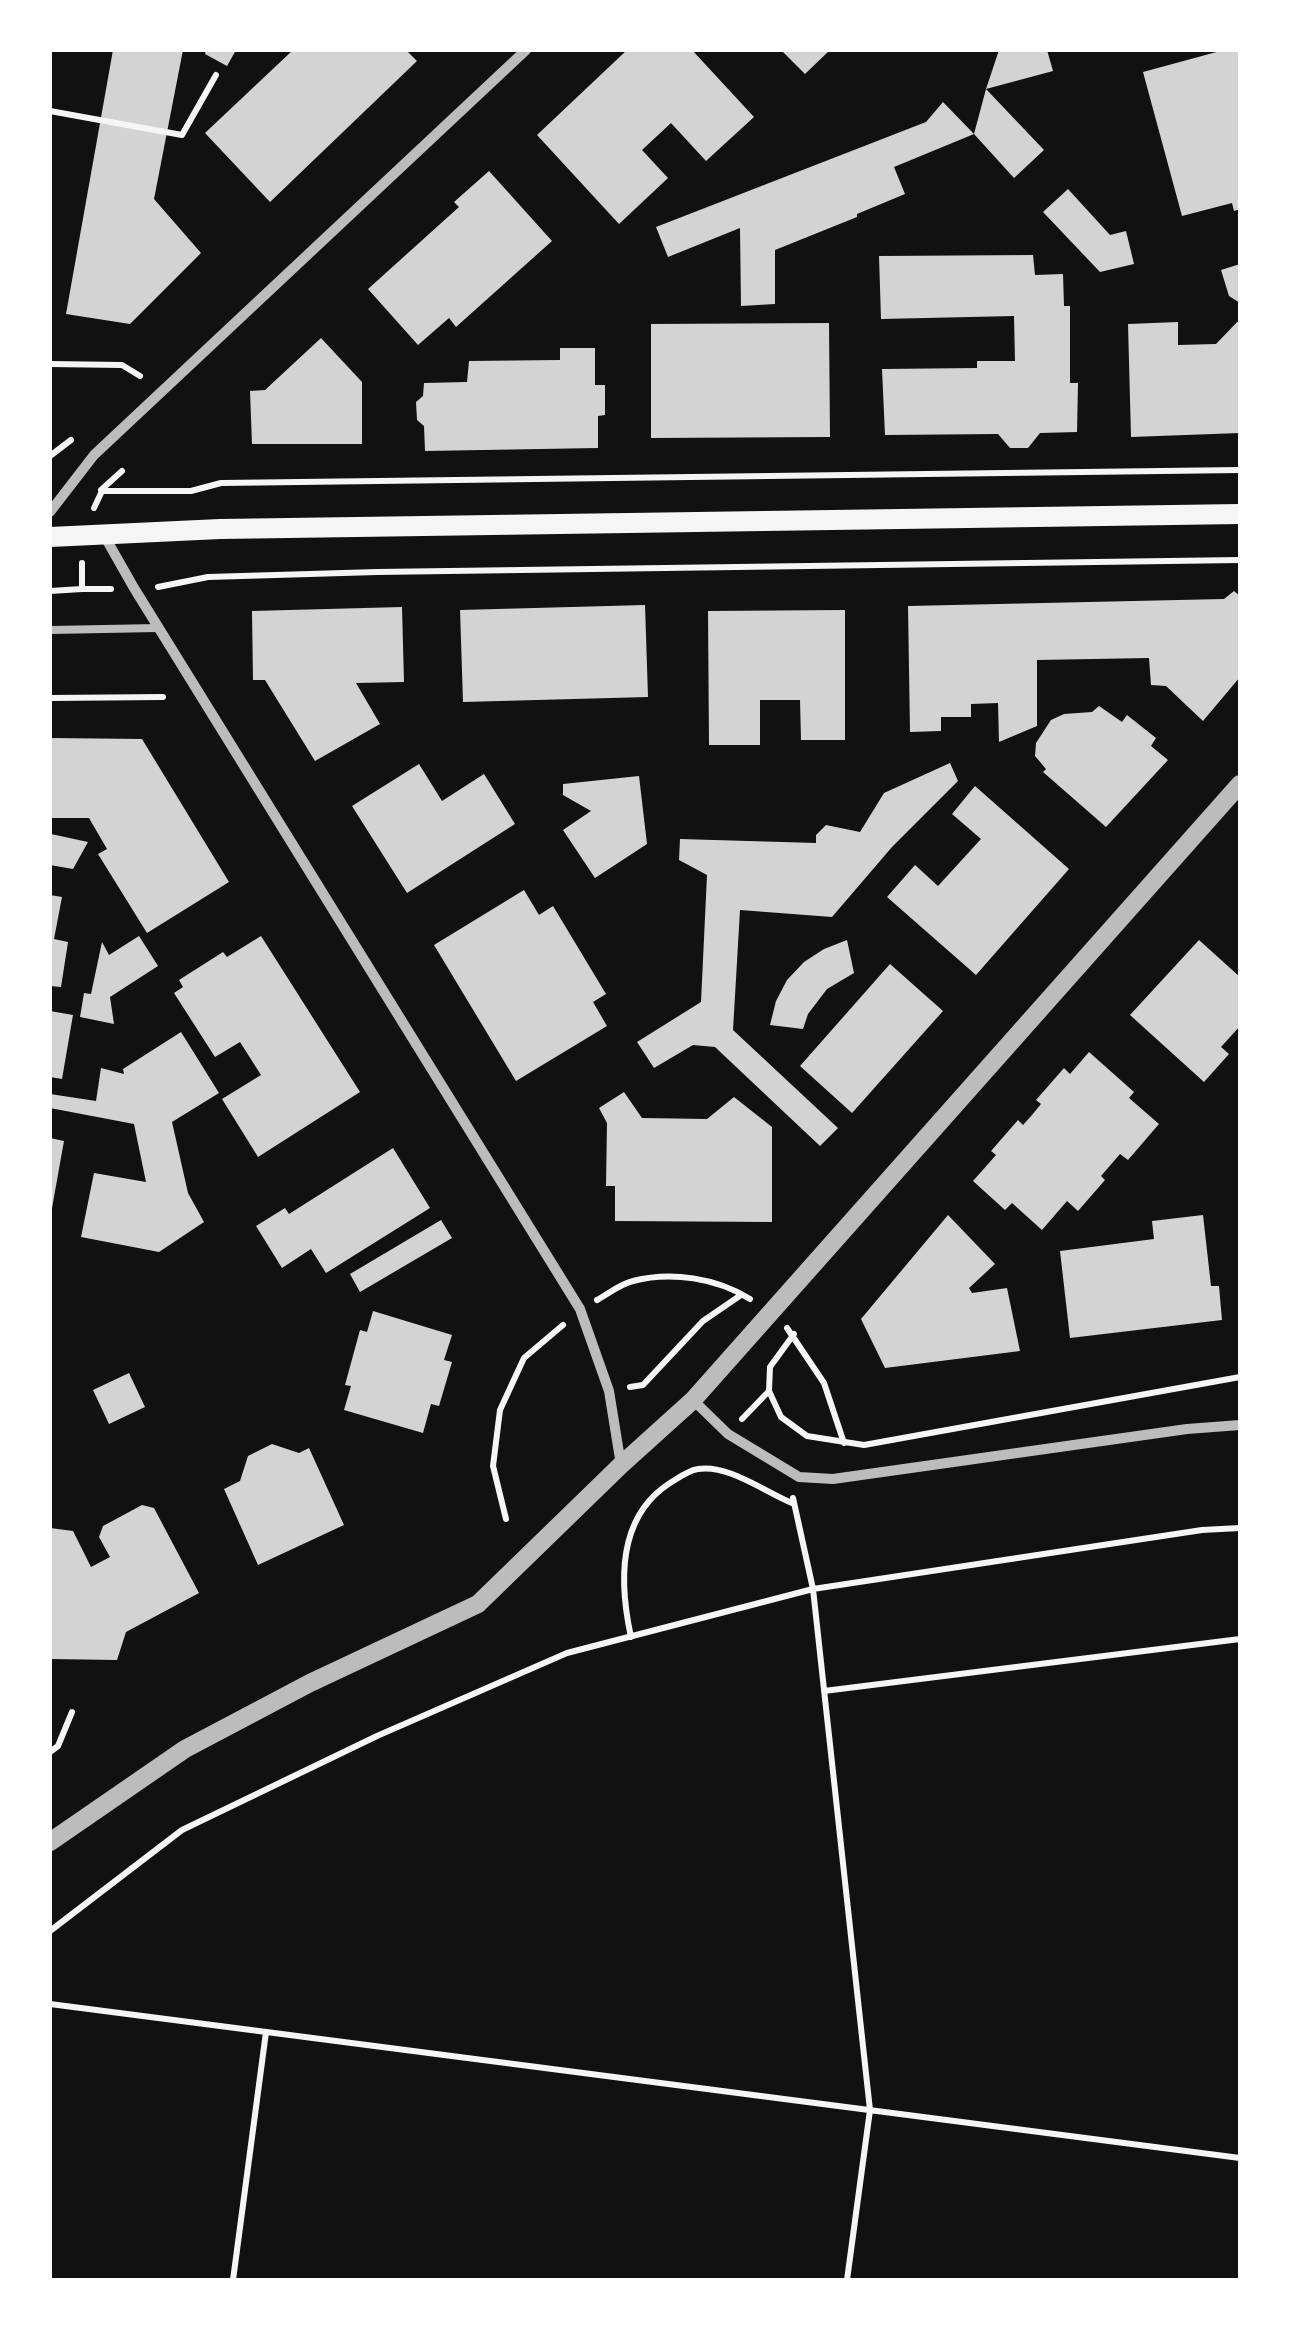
<!DOCTYPE html>
<html>
<head>
<meta charset="utf-8">
<style>
	body { margin:0 }
	#map { position:relative; width:1290px; height:2330px; overflow:hidden; background:#111; font-family:Lora,serif }
	canvas { display:block }
	.frame { position:absolute; inset:0; border:52px solid #fff; pointer-events:none }
</style>
</head>
<body>
<div id="map">
<canvas width="1290" height="2330"></canvas>
<div class="frame"></div>
</div>
<script>
const ctx = document.querySelector('canvas').getContext('2d');
ctx.lineJoin = 'round';
function fill(path, color) { ctx.fillStyle = color; ctx.fill(path, 'evenodd'); }
function stroke(path, color, width, dash) { ctx.strokeStyle = color; ctx.lineWidth = width; ctx.lineCap = dash ? 'butt' : 'round'; ctx.setLineDash(dash || []); ctx.stroke(path); }
const building = new Path2D(`
	M113,50H183L154,199L201,253L130,324L66,314Z
	M206,50H236L227,66L205,54Z
	M293,50H406L417,61L270,202L205,133Z
	M627,50H692L754,117L706,161L671,123L642,150L668,178L619,224L537,135Z
	M781,50H830L805,74Z
	M999,50H1047L1053,71L986,89Z
	M1224,50H1240V209L1234,211L1232,203L1182,216L1143,72Z
	M986,89L1044,150L1014,178L974,134Z
	M943,102L974,134L894,167L905,194L857,214V217L775,250V304L741,306L740,228L668,257L656,227L926,122Z
	M489,171L552,241L456,327L449,318L418,345L368,289L459,207L454,202Z
	M1068,189L1110,235L1126,231L1134,264L1100,272L1043,212Z
	M1033,255L1035,275L1063,274L1064,306H1070V383H1078L1077,432L1040,433L1028,448H1010L998,434L885,435L882,369L977,368V361H1015L1014,316L881,319L879,256Z
	M1240,264V303L1229,296L1221,270Z
	M1240,319V433L1131,437L1128,324L1178,322V345L1216,344Z
	M829,323L830,437L651,438V324Z
	M321,338L362,382V444H252L250,391L265,390Z
	M560,348H595V385H605V415L598,416V448L425,451L424,426L417,420L416,402L423,396L424,383L467,382L469,361L560,360Z
	M1234,591L1240,596V677L1203,721L1166,686L1151,685L1149,658L1037,660V726L999,742L998,703L971,704V717H941V731L910,732L908,606L1224,599Z
	M645,605L648,697L463,702L460,610Z
	M402,607L404,682L356,683L380,724L315,761L265,680H253L252,611Z
	M845,610V740H801L800,700H760V745H709L708,611Z
	M1099,706L1122,722L1127,715L1156,738L1151,746L1168,760L1106,827L1043,772L1046,769L1035,756L1036,743L1051,720L1064,714L1092,712Z
	M50,738L142,739L229,882L147,933L98,854L107,849L89,818H50Z
	M950,763L958,781L892,847L832,917L740,910L733,1030L838,1128L820,1146L715,1047L693,1045L654,1068L637,1042L701,1002L707,875L679,860L680,839L816,843V835L826,825L860,832L884,793Z
	M419,764L442,801L484,774L515,824L407,893L352,806Z
	M639,776L647,844L595,878L563,830L591,811L563,795V784Z
	M975,786L1069,869L976,975L887,897L915,865L938,886L981,839L952,814Z
	M51,834L88,842L73,869L50,865Z
	M524,890L539,915L553,906L606,994L593,1002L607,1026L516,1081L434,945Z
	M50,895L62,897L54,939L68,942L61,987L50,986Z
	M139,936L158,966L110,997L114,1024L80,1017L84,993L91,994L102,942L109,955Z
	M261,936L360,1092L258,1157L222,1099L261,1075L240,1042L215,1057L174,993L183,987L179,980L223,952L227,957Z
	M847,940L854,973L827,989L808,1014L803,1029L770,1025L776,1001L787,980L804,962L824,949Z
	M1199,940L1240,977V1026L1221,1047L1229,1054L1204,1082L1130,1015Z
	M890,964L943,1011L852,1113L800,1066Z
	M50,1011L73,1015L62,1079L50,1077Z
	M181,1032L219,1093L172,1122L188,1193L204,1222L159,1252L81,1237L94,1173L146,1182L134,1124L50,1108V1094L96,1101L101,1068L124,1074L123,1069Z
	M1089,1052L1134,1092L1129,1098L1159,1124L1128,1160L1120,1154L1101,1176L1105,1180L1078,1211L1067,1201L1042,1230L1012,1203L1005,1210L973,1181L996,1155L991,1151L1018,1120L1023,1125L1032,1115L1041,1104L1036,1100L1064,1068L1070,1074Z
	M624,1092L642,1118L707,1119L734,1097L772,1127V1222L615,1221V1186H606L607,1123L599,1108Z
	M50,1138L64,1141L52,1208L50,1207Z
	M393,1148L430,1208L326,1273L311,1249L282,1268L256,1226L285,1208L289,1214Z
	M948,1215L995,1264L969,1288L972,1293L1007,1288L1020,1351L885,1368L861,1319Z
	M1203,1215L1211,1286H1219L1222,1320L1070,1338L1060,1251L1154,1239L1152,1221Z
	M441,1220L452,1238L360,1292L350,1274Z
	M373,1311L452,1335L444,1360L452,1362L439,1406L431,1404L423,1433L344,1410L351,1386L345,1385L360,1330L367,1332Z
	M129,1373L145,1407L109,1424L93,1390Z
	M272,1444L299,1453L309,1448L344,1525L258,1565L224,1489L240,1481L248,1456Z
	M142,1505L154,1508L199,1593L126,1632L117,1660L50,1659V1528L73,1531L91,1567L110,1557L99,1537L103,1526Z`);
const path = new Path2D(`
	M50,111L182,135L216,75
	M50,364L122,365L140,376
	M50,456L71,440
	M101,490L122,471
	M94,508L102,491H191L221,483L1240,470
	M158,587L208,577L377,572L1240,560
	M82,589H111
	M50,591L82,589V563
	M50,698L163,697
	M597,1300C608,1294 620,1284 633,1281C671,1271 717,1278 750,1299
	M787,1328L824,1383L844,1443
	M794,1334L770,1367L769,1391L781,1417L807,1436L864,1445L1240,1377
	M630,1387L643,1385L703,1321L741,1295
	M742,1419L769,1391
	M793,1498L813,1589L870,2110L847,2280
	M506,1519L493,1466L500,1410L524,1358L563,1325
	M631,1637C619,1582 617,1517 670,1483C678,1478 689,1470 698,1469C728,1464 765,1492 792,1503
	M824,1691L1240,1639
	M50,1752L58,1746L72,1712
	M50,1931L182,1830L377,1736L567,1653L813,1589L1202,1530L1240,1528
	M50,2004L1240,2158
	M233,2280L266,2032`);
const service = new Path2D(`
	M50,630L158,628`);
const minor = new Path2D(`
	M50,512L94,455L526,50
	M105,537L134,588L580,1309L609,1391L621,1465
	M693,1400L728,1434L799,1477L833,1479L1187,1429L1240,1425`);
const tertiary = new Path2D(`
	M50,1842L185,1749L310,1683L478,1604L621,1465L693,1400L1240,784`);
const secondary = new Path2D(`
	M50,537L220,529L1240,514`);
fill(building, '#d3d3d3');
stroke(path, '#f5f5f5', 6);
stroke(service, '#bcbcbc', 8);
stroke(minor, '#bcbcbc', 10);
stroke(tertiary, '#bcbcbc', 18);
stroke(secondary, '#f5f5f5', 20);
</script>
</body>
</html>
